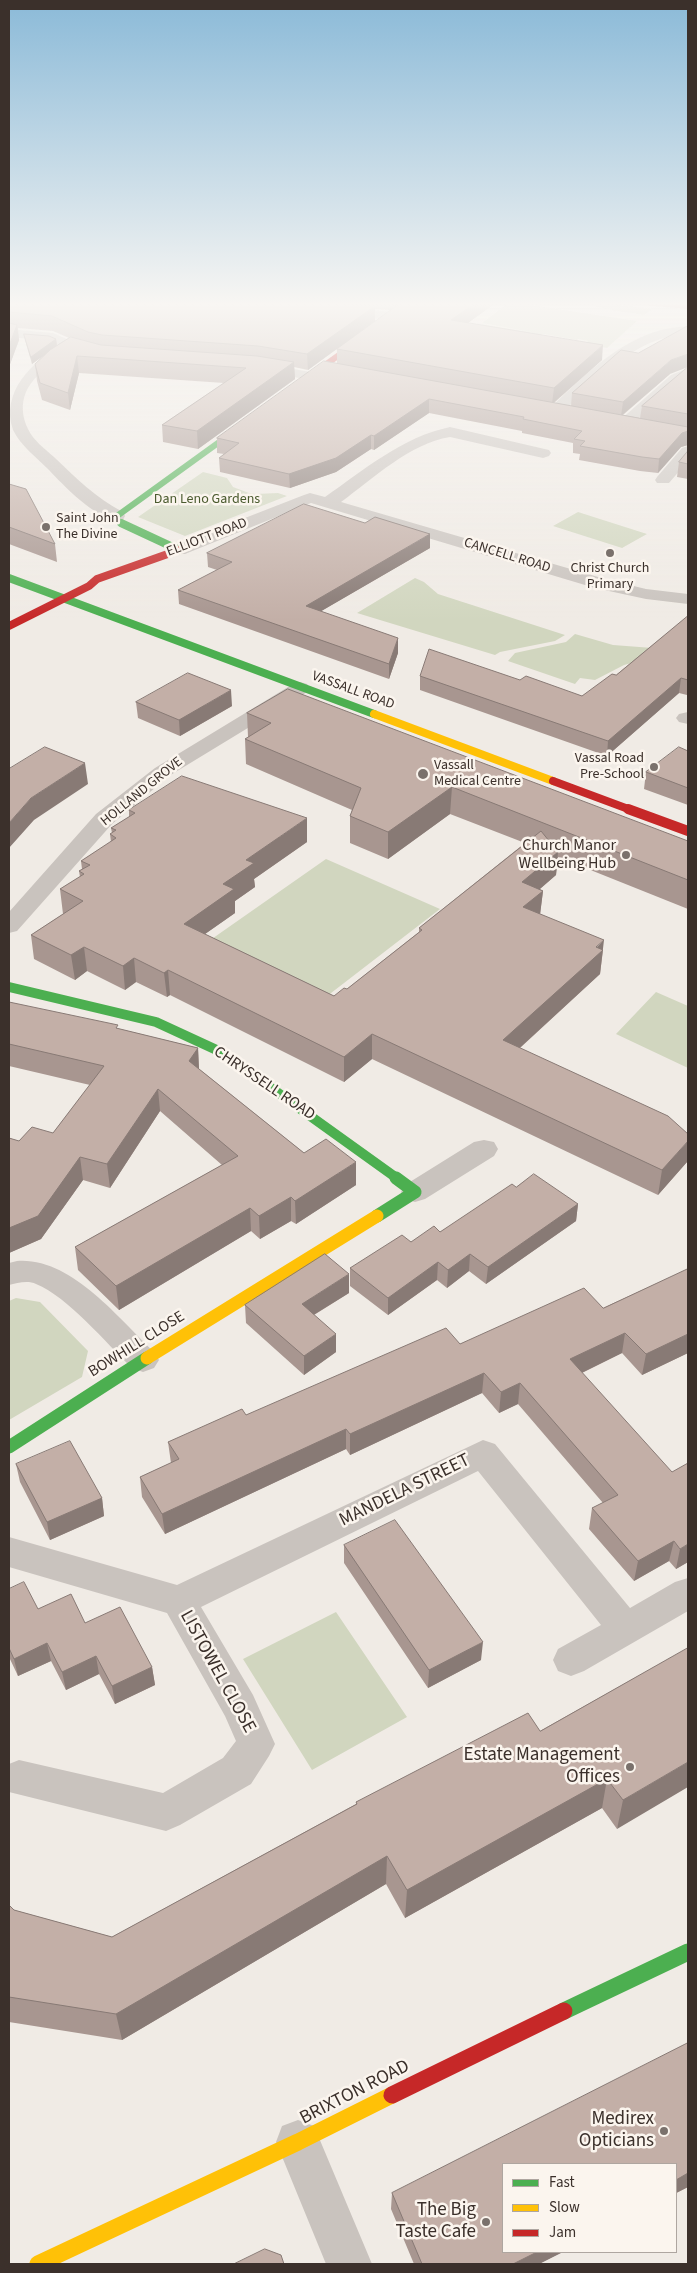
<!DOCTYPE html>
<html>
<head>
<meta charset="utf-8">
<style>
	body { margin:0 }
	#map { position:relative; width:697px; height:2273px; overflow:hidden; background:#f0ebe5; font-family:"Source Sans 3",sans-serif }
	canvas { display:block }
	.frame { position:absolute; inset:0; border:10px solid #3b302b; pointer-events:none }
	.legend { position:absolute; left:502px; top:2163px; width:175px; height:90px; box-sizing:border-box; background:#fbf5ee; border:1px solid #aea6a0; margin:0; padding:6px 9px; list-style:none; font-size:15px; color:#3b302b }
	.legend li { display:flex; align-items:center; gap:10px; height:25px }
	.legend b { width:25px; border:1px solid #aea6a0 }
</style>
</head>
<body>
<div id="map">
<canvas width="697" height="2273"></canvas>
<div class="frame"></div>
<ul class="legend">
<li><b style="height:6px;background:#4caf50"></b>Fast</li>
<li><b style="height:6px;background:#ffc107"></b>Slow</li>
<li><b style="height:6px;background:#c62828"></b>Jam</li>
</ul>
</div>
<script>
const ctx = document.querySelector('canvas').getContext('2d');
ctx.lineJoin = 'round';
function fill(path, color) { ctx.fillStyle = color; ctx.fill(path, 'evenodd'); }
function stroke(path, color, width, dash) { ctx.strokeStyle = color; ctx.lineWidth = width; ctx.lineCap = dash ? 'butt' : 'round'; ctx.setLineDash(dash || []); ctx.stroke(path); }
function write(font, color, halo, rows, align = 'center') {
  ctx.font = font + ' "Source Sans 3",sans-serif'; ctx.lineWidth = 5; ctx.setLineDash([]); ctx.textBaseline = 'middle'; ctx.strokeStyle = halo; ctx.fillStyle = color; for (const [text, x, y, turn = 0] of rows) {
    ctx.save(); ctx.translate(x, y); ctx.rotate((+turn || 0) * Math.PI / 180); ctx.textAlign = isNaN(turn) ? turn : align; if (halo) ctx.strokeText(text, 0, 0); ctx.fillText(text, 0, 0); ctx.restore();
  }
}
const green = new Path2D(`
	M510,302L637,321L607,348L584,344L588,341L578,339L577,340L543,334L538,336L479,326L482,324L536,333L482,323Z
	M582,302H589L652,309L644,315L606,309Z
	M203,472L227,478L233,487L249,493L255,494L278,493L287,496L185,536L138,517Z
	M578,512L647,534L622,548L553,526Z
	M415,578L424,582L438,594L565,635L555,641L500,652L495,655L357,613Z
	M575,634L613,645L679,650L624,665L595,680L580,678L575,684L508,661L515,653L566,642Z
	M326,859L440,909L322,1000L206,943Z
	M656,992L688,1006V1068L616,1034Z
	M16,1298L40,1302L88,1351L82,1377L9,1420V1301Z
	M336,1612L407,1717L312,1770L243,1659Z`);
const street = new Path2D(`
	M339,308L394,312L401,316L394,320L334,315L332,312L334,309Z
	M688,326V334C634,337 598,379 561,414H551L549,411C555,402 565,394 573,386C607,355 641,328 688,326Z
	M9,329L53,333L90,349L103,352L105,355L98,359L72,351C55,363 36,371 26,392C21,404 22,417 28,429C33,440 45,449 54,457C76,478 96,498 123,512L125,516L123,520C101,525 63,485 49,470C36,457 21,446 13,430C0,393 32,361 61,346L50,341L9,337Z
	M258,363L311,372L318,376L311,380L253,370L251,367L253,364Z
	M688,368V377L681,381L629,427H619L616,424L619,421L671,375Z
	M450,427L549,450L551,453L549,456L543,458L450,437C409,444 374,478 341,502L605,579L646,589L688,594V604L646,599L595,588L311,503L185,554H173L170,550L173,546L304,495L310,493L325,497C364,470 402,437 450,427Z
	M688,446V461L669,483H657L655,480L657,477L682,448Z
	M300,682L307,684L310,688L307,692L169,776L112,824L17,931L9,933V912L96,814L155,768L293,684Z
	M688,712V724L679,722L676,718L679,714Z
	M484,1140L494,1142L498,1149L494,1156L425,1199L415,1202L405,1199L401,1192L405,1185L474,1142Z
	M17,1261C71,1257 118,1318 154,1352L159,1360L154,1368L143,1372L132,1368C106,1343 68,1297 36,1284C28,1280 17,1283 9,1285V1263Z
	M483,1440L495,1444L630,1608L675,1582L688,1578V1611L584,1671L571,1676L558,1671L553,1660L558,1649L601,1625L478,1471L201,1607L253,1695L275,1744L269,1756L251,1784L180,1825L166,1831L9,1792V1764L19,1760L163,1793L223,1758L236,1741L225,1716L167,1613L9,1567V1537L177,1585Z
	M298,2120L314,2126L372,2264H326L276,2142L282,2126Z`);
const fastFar4 = new Path2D(`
	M122,524L117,520V516L247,422`);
const fastFar3 = new Path2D(`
	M121,523L179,550
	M9,578L374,714`);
const fastFar2 = new Path2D(`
	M9,987L156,1022L221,1052L398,1179`);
const fastFar1 = new Path2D(`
	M377,1216L415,1192L396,1178
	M9,1447L147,1358`);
const fast = new Path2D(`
	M564,2011L688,1952`);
const slowFar2 = new Path2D(`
	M374,714L553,781`);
const slowFar1 = new Path2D(`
	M147,1358L377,1216`);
const slow = new Path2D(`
	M38,2264L298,2142L392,2095`);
const jamFar3 = new Path2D(`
	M644,302L688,306
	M300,383L413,302`);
const jamFar2 = new Path2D(`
	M9,626L89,586L97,579L179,550
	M553,781L631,810`);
const jamFar1 = new Path2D(`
	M628,809L688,831`);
const jam = new Path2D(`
	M392,2095L564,2011`);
const wall = new Path2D(`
	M9,302H400L390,310L375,309V321L308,370L294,367L295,379L198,449L163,442L162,425L224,383L79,373L70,410L42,400L37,381L35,364L43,356L32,364L25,340L24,334L56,339L57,345L69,338L53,331L18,328L19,340L9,367Z
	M402,302H497L468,323L602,360L554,403L571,406L572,393L670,374L623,415L640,418L642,406L688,367V445L681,447L658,473L640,471L579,460L580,454L573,453V443L522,433V431L429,413L374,450L371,449L336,472L290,488L220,472L219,458L224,454L217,453V438L337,363V349Z
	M688,451V479L677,477L679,462Z
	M9,484L55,544L57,562L9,544Z
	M430,548L321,611L398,653L389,679L179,604L178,590L217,570L208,567L207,553Z
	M688,616V694L687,695L679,693L607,756L420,690V676L520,680L582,696L616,675Z
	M136,702L232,706L180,736L138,718Z
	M247,713L688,841V909L558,857L556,875L540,889L543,891L540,914L603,950L600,974L520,1048L687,1162L658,1195L372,1059L344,1082L170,995L167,997L136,982L125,990L87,971L75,980L34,959L31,935L63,914L60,889L80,877L79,871L82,869L81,861L111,842L110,834L112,833L111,828L129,817V810L307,842L254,879L255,887L235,901V913L205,934L334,996L347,989L419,932V928L525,843L450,814L388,859L350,843V816L352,810L246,764L245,739L248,737Z
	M688,751V805L644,789L646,772Z
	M9,1002L198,1048L199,1069L304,1153L356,1185L296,1224L291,1221L260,1239L251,1231L119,1310L78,1270L75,1247L222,1165L160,1111L110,1188L83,1180L41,1239L9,1253V1138L19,1141L53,1133L90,1085L9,1066Z
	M516,1187L578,1204L576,1221L486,1284L469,1271L447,1288L437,1280L388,1315L350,1286V1268L411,1242L440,1232Z
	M688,1269V1353L642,1375L622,1353L582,1373L688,1562L676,1569L669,1561L634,1581L589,1529L592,1508L603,1503L518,1404L499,1413L482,1393L350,1455L346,1449L165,1534L142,1497L140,1477L171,1463L168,1442L246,1415L460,1344L603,1308Z
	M349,1293L314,1315L336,1352L304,1375L246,1323L245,1305Z
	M16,1464L102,1498L104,1516L50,1540L20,1482Z
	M344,1545L481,1660L428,1688L344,1563Z
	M9,1589L38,1609L85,1623L152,1667L155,1685L115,1704L99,1674L66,1690L51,1661L18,1676L9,1657Z
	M688,1648L617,1829L602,1808L405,1918L386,1884L122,2040L9,2022V1905L14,1910L112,1937L356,1804V1802L540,1731Z
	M688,2043V2187L539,2264H414L391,2209L392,2193Z`);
const shadedWall = new Path2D(`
	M390,302H400L390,310Z
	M477,302H497L451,335V320Z
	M375,306V321L308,370L307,354Z
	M17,325L19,340L9,367V346Z
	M56,339L57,346L32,364L31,357Z
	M603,345L602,360L552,404L554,388Z
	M688,354V367L670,374L621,416L623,402L671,360Z
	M77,356L79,373L70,410L68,393Z
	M294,362L295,379L198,449L197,431Z
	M429,399V413L374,450V436Z
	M688,431V445L681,447L658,473L659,459L682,433Z
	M371,435V449L336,472L290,488L289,474Z
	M430,534V548L306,620V606Z
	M398,638V653L389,679V664Z
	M681,678L679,693L607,756L608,741Z
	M688,683V694L687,695Z
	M231,690L232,706L180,736L179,720Z
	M85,763L88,784L34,820L9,848V823L31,798Z
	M452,787L450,814L388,859V832Z
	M307,818V842L254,879L255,887L235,901V913L185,948L184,924L246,860Z
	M558,852L556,875L520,906L522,882Z
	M543,891L540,915L523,907Z
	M604,940L600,974L501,1065L503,1040Z
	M84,947L87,971L75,980L71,955Z
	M134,958L136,982L125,990L123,966Z
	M168,970L170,995L167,997L164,973Z
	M372,1034V1059L344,1082V1057Z
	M198,1048L199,1070L189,1061Z
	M158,1089L160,1111L110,1188L107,1164Z
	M688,1141V1156L687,1162L658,1195L662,1170Z
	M80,1157L83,1180L41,1239L9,1253V1228Z
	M356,1162V1185L296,1224L295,1201Z
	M291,1197V1221L260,1239L259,1216Z
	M578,1204L576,1221L486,1284L488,1267Z
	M250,1208L251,1231L119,1310L116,1286Z
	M470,1254L469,1271L447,1288L448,1270Z
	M438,1262L437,1280L388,1315V1298Z
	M349,1274V1293L302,1322V1304Z
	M625,1333L622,1353L567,1380L570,1359Z
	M336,1334V1352L304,1375V1356Z
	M688,1334V1353L642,1375L646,1354Z
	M484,1373L482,1393L350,1455V1434Z
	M520,1383L518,1404L499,1413L501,1392Z
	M346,1429V1449L165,1534L162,1514Z
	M102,1498L104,1516L50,1540L47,1522Z
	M674,1541L669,1561L634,1581L638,1561Z
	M688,1544V1562L676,1569L680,1549Z
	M483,1642L481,1660L428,1688L429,1670Z
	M47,1643L51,1661L18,1676L14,1659Z
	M96,1656L99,1674L66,1690L62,1672Z
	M152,1667L155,1685L115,1704L112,1686Z
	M688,1762V1787L617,1829L623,1800Z
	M607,1779L602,1808L405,1918L407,1890Z
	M387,1856L386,1884L122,2040L116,2014Z
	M688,2173V2187L676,2193V2180Z
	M537,2252H563L539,2264H513Z`);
const building = new Path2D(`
	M9,302H323L375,306L307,354L258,346L102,335L88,332L52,316L9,312Z
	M402,302H477L451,320L603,345L554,388L337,349Z
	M9,323L17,325L9,346V336L10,335H9Z
	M688,326V354L671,360L623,402L572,393L621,350L638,353Z
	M24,334L49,336L56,339L31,357Z
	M71,337L101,345L257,356L294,362L197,431L162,425L246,368L77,356L68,393L40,383L35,364L50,350Z
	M324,361L688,427V431L682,433L659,459L642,457L580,446L585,441L574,439L582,431L523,419L524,417L429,399L374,436L371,435L336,458L289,474L219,458L239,443L217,438Z
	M688,367V414L642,406Z
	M688,451V464L679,462Z
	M9,484L26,489L55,544L9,527Z
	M304,504L365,523L375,517L430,534L306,606L398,638L389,664L178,590L232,562L207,553Z
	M688,616V680L681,678L608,741L420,676L429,649L520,680L526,676L582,696L612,674L616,675Z
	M188,673L231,690L179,720L136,702Z
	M288,689L688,841V880L452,787L388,832L350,816L361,788L245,739L271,723L247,713Z
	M45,747L85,763L31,798L9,823V769Z
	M679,747L688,751V788L646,772Z
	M182,776L307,818L246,860L254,863L223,884L234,889L184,924L334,996L344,988L347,989L422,930L419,928L541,831L558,852L522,882L543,891L523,907L604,940L596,947L603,950L503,1040L668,1116L688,1134V1141L662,1170L372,1034L344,1057L168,970L164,973L134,958L123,966L84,947L71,955L31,935L83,901L60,889L84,874L79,871L90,865L81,861L116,838L110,834L116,830L111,828L135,813L129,810Z
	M9,1002L118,1025L116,1028L198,1048L189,1061L304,1153L326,1139L356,1162L295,1201L291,1197L259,1216L250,1208L116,1286L75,1247L238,1156L158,1089L107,1164L80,1157L38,1216L9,1228V1138L19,1141L32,1127L53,1133L104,1066L9,1044Z
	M534,1174L578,1204L488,1267L470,1254L448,1270L438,1262L388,1298L350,1268L402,1235L411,1242L434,1226L440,1232L512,1184L516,1187Z
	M325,1254L349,1274L302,1304L336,1334L304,1356L245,1305Z
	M688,1269V1334L646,1354L625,1333L570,1359L672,1472L688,1463V1544L680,1549L674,1541L638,1561L592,1508L618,1495L520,1383L501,1392L484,1373L350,1434L346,1429L162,1514L140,1477L179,1459L168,1442L242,1409L246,1415L446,1328L460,1344L584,1288L603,1308Z
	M70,1441L102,1498L47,1522L16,1464Z
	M395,1520L483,1642L429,1670L344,1545Z
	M24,1582L38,1609L71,1594L85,1623L120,1607L152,1667L112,1686L96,1656L62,1672L47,1643L14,1659L9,1648V1589Z
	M688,1648V1762L623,1800L607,1779L407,1890L387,1856L116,2014L9,1997V1905L14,1910L112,1937L357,1804L356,1802L528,1713L540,1731Z
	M688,2043V2173L676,2180V2164H503V2252H537L513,2264H422L392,2193Z
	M265,2249L281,2255L284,2264H234Z`);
const markers = [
	[46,527,5,"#7a716c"],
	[610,553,5,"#7a716c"],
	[654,767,5,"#7a716c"],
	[423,774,6,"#7a716c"],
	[626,855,5,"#7a716c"],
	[630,1767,5,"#7a716c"],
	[664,2131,5,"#7a716c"],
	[486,2222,5,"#7a716c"]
];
const farParknames = [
	["Dan Leno Gardens",207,500]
];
const farPoinames = [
	["Saint John",56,519],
	["The Divine",56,535],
	["Christ Church",610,569,"center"],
	["Primary",610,585,"center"],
	["Vassal Road",644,759,"right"],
	["Pre-School",644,775,"right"],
	["Vassall",434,766],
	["Medical Centre",434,782]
];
const farStreetnames = [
	["ELLIOTT ROAD",207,538,-21],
	["CANCELL ROAD",507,556,17],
	["VASSALL ROAD",353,691,20],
	["HOLLAND GROVE",142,792,-39]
];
const poiNames = [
	["Church Manor",616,846],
	["Wellbeing Hub",616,864]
];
const streetNames = [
	["CHRYSSELL ROAD",264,1084,34],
	["BOWHILL CLOSE",137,1345,-32]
];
const nearStreetnames = [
	["MANDELA STREET",405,1491,-26],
	["LISTOWEL CLOSE",217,1672,61],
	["BRIXTON ROAD",355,2093,-27]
];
const nearPoinames = [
	["Estate Management",620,1756],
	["Offices",620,1778],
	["Medirex",654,2120],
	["Opticians",654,2142],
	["The Big",476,2211],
	["Taste Cafe",476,2233]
];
fill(green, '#d1d6bf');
fill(street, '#c9c3be');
stroke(fastFar4, '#4caf50', 6);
stroke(fastFar3, '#4caf50', 8);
stroke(fastFar2, '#4caf50', 10);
stroke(fastFar1, '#4caf50', 13);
stroke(fast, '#4caf50', 17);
stroke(slowFar2, '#ffc107', 8);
stroke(slowFar1, '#ffc107', 13);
stroke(slow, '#ffc107', 17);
stroke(jamFar3, '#c62828', 6);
stroke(jamFar2, '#c62828', 8);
stroke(jamFar1, '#c62828', 10);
stroke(jam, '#c62828', 17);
fill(wall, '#a89690');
fill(shadedWall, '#887a75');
fill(building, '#c3afa7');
stroke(building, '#887a75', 1);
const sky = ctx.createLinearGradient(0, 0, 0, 621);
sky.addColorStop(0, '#8bbad8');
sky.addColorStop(0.49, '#f8f6f3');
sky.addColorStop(1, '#f8f6f300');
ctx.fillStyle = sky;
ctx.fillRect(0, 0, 697, 621);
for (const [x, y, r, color] of markers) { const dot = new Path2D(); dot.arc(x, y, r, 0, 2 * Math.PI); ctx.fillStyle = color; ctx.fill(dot); stroke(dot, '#fbf5ee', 2); }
write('14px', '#4a5a2e', '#fbf5ee', farParknames);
write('14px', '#3b302b', '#fbf5ee', farPoinames, 'left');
write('14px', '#3b302b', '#fbf5ee', farStreetnames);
write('16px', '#3b302b', '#fbf5ee', poiNames, 'right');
write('16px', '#3b302b', '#fbf5ee', streetNames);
write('19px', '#3b302b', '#fbf5ee', nearStreetnames);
write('19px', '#3b302b', '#fbf5ee', nearPoinames, 'right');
</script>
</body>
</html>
